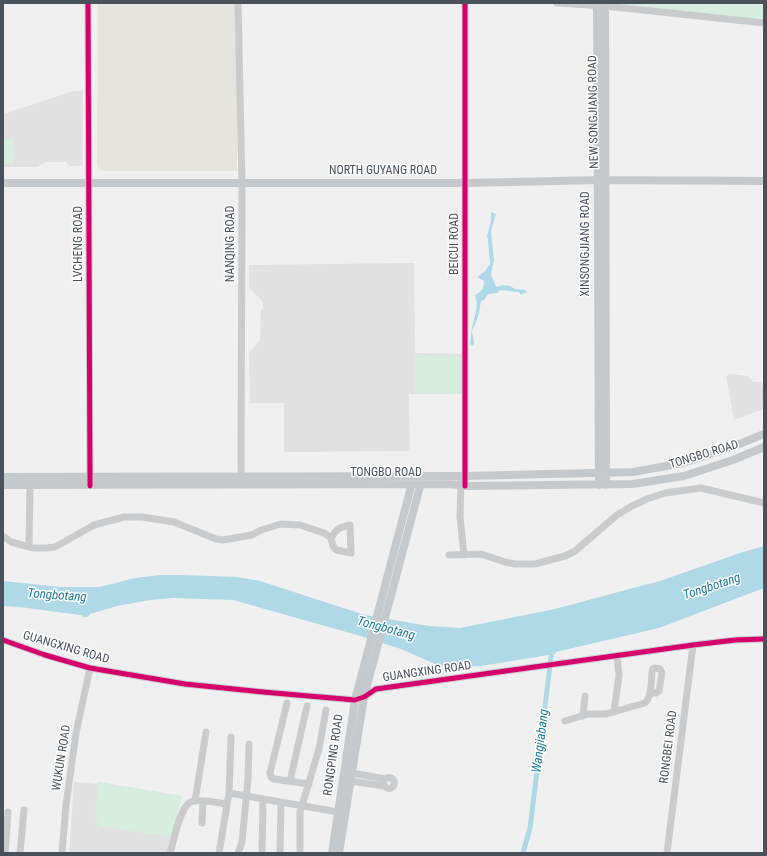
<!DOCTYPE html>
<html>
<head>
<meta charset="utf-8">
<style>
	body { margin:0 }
	#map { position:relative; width:767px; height:856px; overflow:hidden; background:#f0f0f0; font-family:"Roboto Condensed",sans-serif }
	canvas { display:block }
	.frame { position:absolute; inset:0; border:4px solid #49515a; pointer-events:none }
</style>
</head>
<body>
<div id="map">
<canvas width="767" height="856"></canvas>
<div class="frame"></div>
</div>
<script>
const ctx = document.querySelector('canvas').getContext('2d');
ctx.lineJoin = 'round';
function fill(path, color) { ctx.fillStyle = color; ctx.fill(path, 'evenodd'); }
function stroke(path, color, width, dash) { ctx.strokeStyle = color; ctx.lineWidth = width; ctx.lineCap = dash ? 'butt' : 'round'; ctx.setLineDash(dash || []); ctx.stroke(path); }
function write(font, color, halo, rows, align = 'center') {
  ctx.font = font + ' "Roboto Condensed",sans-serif'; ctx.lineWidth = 3; ctx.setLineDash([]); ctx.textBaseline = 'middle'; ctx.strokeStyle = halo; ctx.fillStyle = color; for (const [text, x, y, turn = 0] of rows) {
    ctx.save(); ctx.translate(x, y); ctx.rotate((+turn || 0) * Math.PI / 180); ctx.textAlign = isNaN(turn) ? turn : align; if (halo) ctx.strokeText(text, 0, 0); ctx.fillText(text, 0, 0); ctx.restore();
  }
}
const commercial = new Path2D(`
	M98,3H238L237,171H101L97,165Z`);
const education = new Path2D(`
	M73,91H83L82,166H69L66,162H46L37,167H3V114Z
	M414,263L415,353L462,354V394H409L410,451L284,452V403H250L249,353L260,340L261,309H263V302L249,287V265Z
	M730,374L748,376L750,379L754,382H761L764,391V405L762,407L763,409L734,420L726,376Z
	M74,782L97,784L98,782L182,796L166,853H69Z`);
const green = new Path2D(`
	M620,3H764V20L627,5Z
	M3,139H13L14,164H3Z
	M415,355L460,356L459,394L415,393Z
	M98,782L182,796L171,837L105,827L98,824L95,817Z`);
const water = new Path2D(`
	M491,212L496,214L491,231L494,260L491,274L496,287L503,285L510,286L515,289L525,290L527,292L521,295L519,292L500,290L497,293L488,294L484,300L481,301L478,317L472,331L474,343L473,346L470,344C471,337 471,330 473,324C475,313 479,307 475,295C482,292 484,288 484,281L477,277L484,272L490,264L488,240L487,236L491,222Z
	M764,546V588L659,628L564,650L556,652L555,654L481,666L449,667L435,664L401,649L357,635L233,600L173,598L150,600L117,606L90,614L88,617H83V616L80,615L20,607L3,606V581L61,587H100L135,578L160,575H184L237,577L260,581L365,615L429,626L460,628L555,609L633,588L660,581L740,553Z`);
const canal = new Path2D(`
	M523,853L530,828L552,649`);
const minor = new Path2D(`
	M88,3L90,481
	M238,3L242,183L241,481
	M465,3V486
	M557,3L605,6L764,23
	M461,481L460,517L464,555
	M3,536L11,542L33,548H46L55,547L94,525L124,517H142L174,522L216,539L223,540L252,535L261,530L281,524L300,525L324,533L331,538L333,546L336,550L351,553L350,525C340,527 336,529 331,538
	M29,547L30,481
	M449,555L481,554L505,562L515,564H535L565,556L575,551L617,515L632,506L647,499L665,493L701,488L764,503
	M3,640L45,655L90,668L185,684L263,692L355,700L364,697L376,689L693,645L735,640L764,639
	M287,703L270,773L271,777L274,779L309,784
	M614,712L619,675L617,656
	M583,716L585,696
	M565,721L588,714H606L645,703C652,696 651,682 652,672L653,669L655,668L660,669L662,673L659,691L656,693H650
	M352,773L385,779
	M383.5 783a5.5 5.5 0 1 1 11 0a5.5 5.5 0 1 1-11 0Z
	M290,781L307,706
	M350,781L384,786
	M229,793L338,812
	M195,801L206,732
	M202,823L203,801
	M5,853L8,812
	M20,853L24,810
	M62,853L66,805L76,733L90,668
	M170,853C174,841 180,803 193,801C203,799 217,803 227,804
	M219,853L229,793L231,737
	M238,853L242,842L248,779L249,744
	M262,853L263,799
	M280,853L281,802
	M300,853V812L319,749L326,710
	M667,853L693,645`);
const major = new Path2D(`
	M597,3L599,485
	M605,3L606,485
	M3,183H466L601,180L764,181
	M3,477L465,476L633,472L683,463L732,447L764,434
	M3,485L451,484L465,486L633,484L684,476L733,460L764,447
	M332,853L355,700L413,479
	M339,853L364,697L422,479`);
const cycleway = new Path2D(`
	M88,3L90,486
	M465,3V486
	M3,640L45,655L90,668L185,684L263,692L355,700L364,697L376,689L693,645L735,640L764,639`);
const streetNames = [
	["NEW SONGJIANG ROAD",594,112,-91],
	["NORTH GUYANG ROAD",383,171],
	["LVCHENG ROAD",79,244,-90],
	["NANQING ROAD",231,244,-90],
	["BEICUI ROAD",455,244,-90],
	["XINSONGJIANG ROAD",586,244,-90],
	["TONGBO ROAD",704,455,-17],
	["TONGBO ROAD",386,473],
	["GUANGXING ROAD",66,648,16],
	["GUANGXING ROAD",427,672,-8],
	["RONGBEI ROAD",669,747,-83],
	["RONGPING ROAD",334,755,-82],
	["WUKUN ROAD",62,758,-81]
];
const waterNames = [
	["Tongbotang",712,587,-18],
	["Tongbotang",57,596,4],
	["Tongbotang",386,629,15],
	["Wangjiabang",541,741,-83]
];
fill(commercial, '#e5e3de');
fill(education, '#e2e1e1');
fill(green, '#d6ede0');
fill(water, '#afd9e6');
stroke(canal, '#afd9e6', 5);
stroke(minor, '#cacbcd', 7);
stroke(major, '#c6c9cb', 8);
stroke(cycleway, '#d6006c', 5);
write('12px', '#49515a', '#fff', streetNames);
write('italic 13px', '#1b7b9a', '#fff', waterNames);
</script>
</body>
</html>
